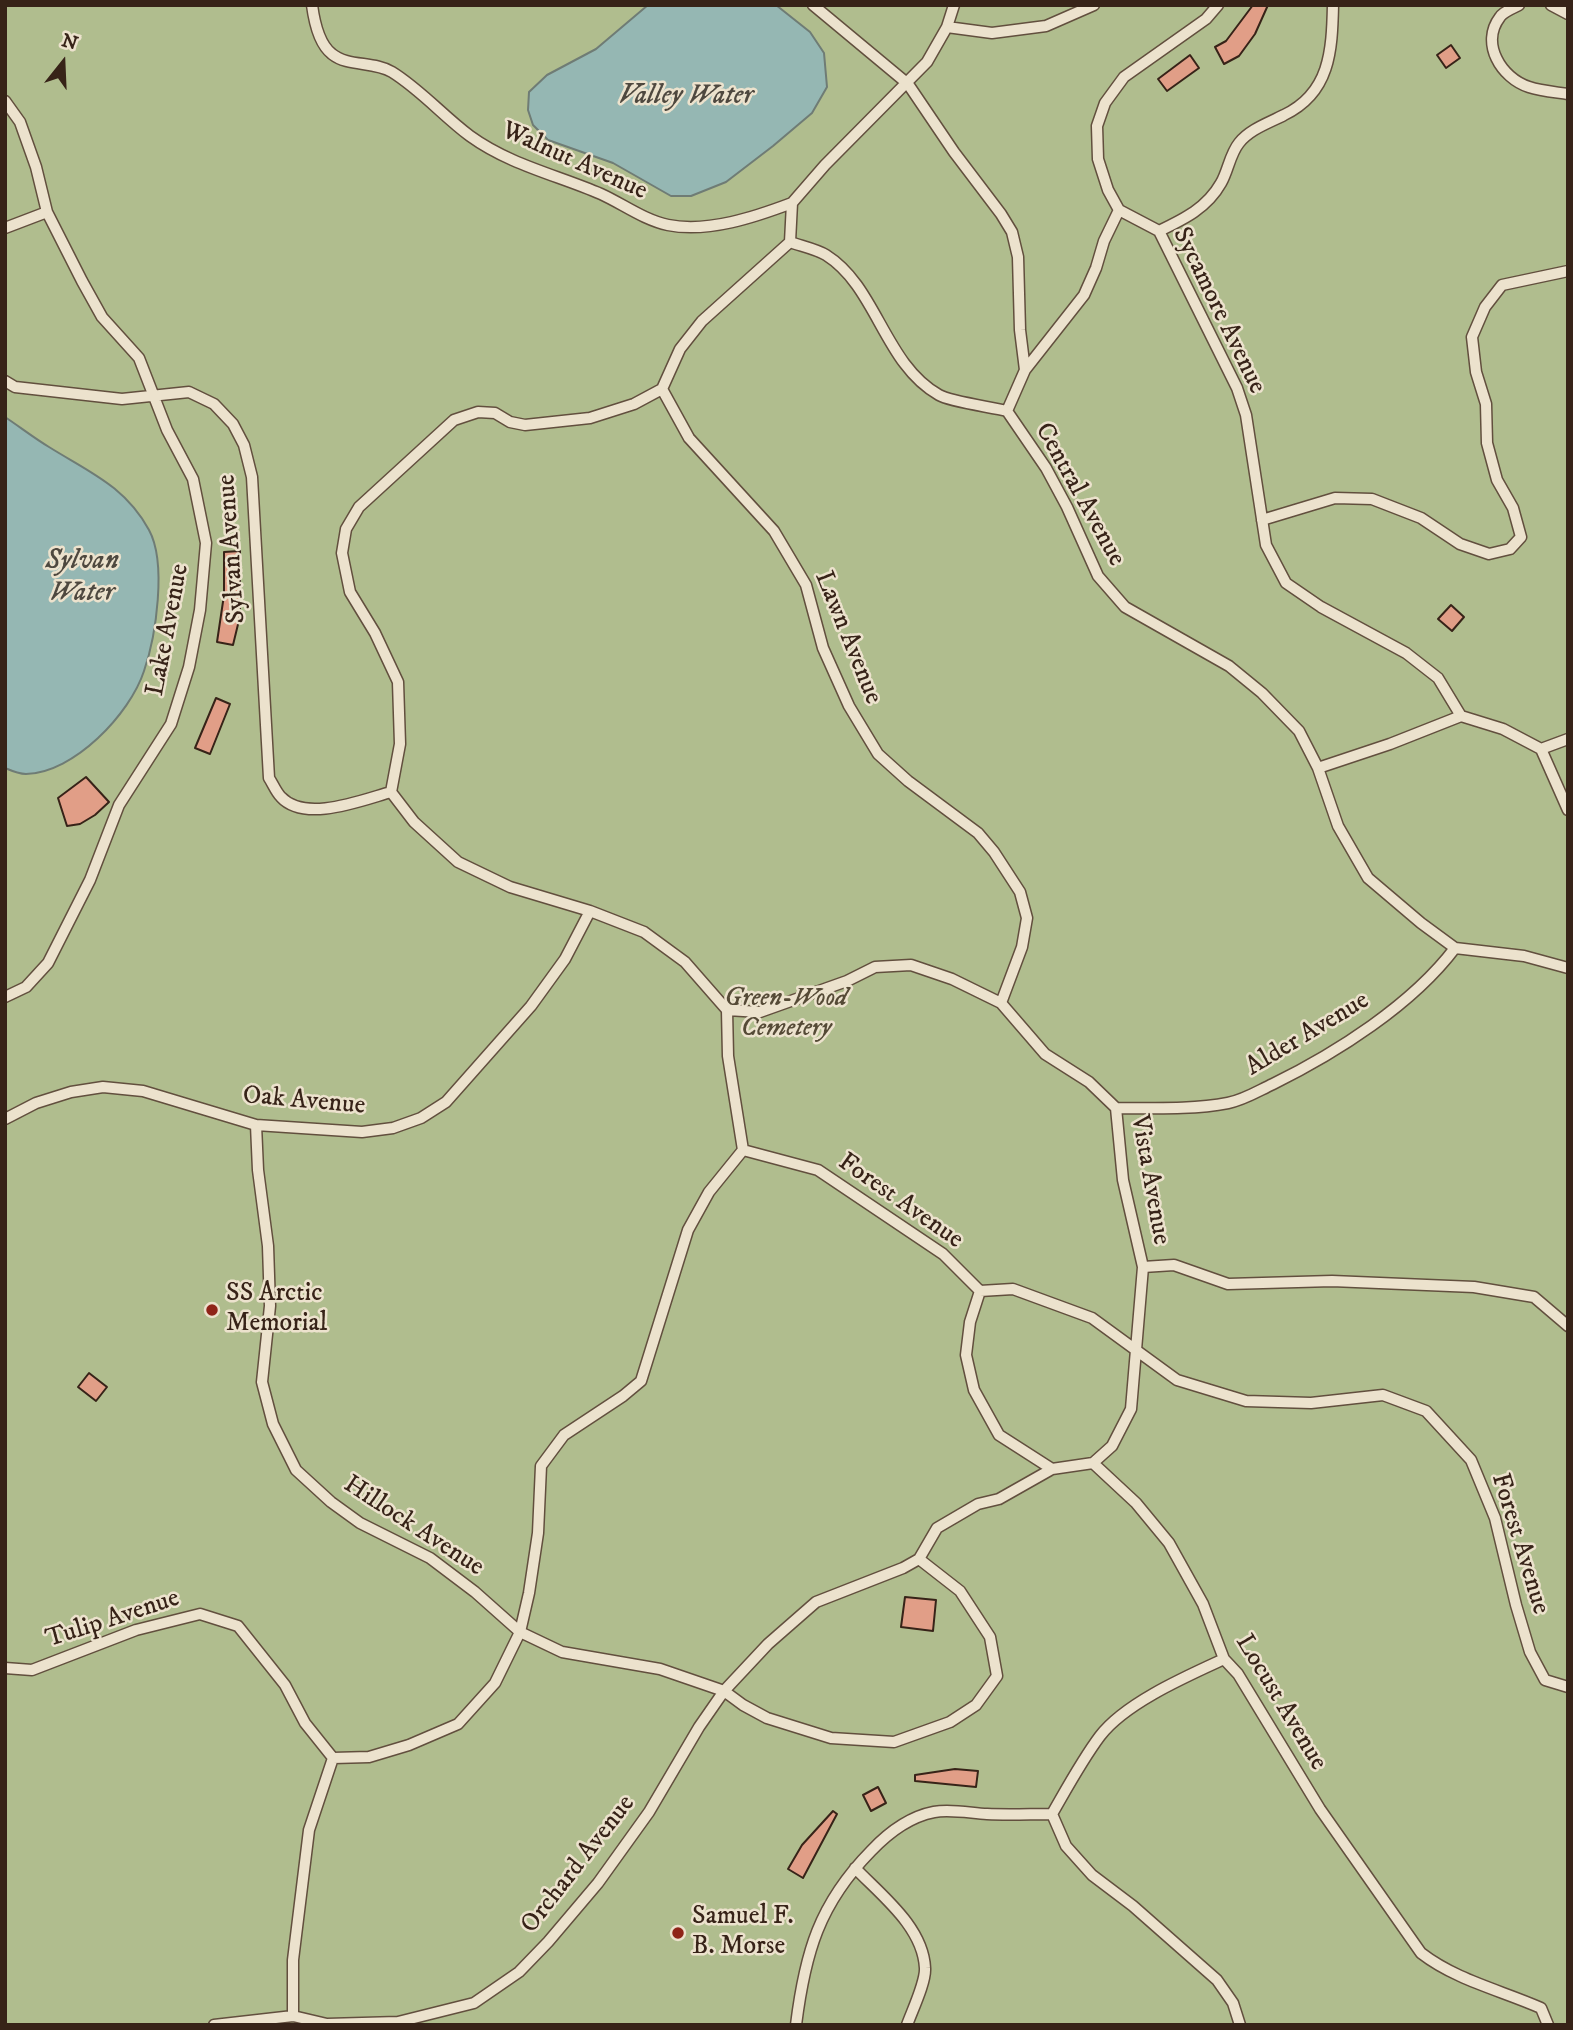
<!DOCTYPE html>
<html>
<head>
<meta charset="utf-8">
<style>
	body { margin:0 }
	#map { position:relative; width:1573px; height:2030px; overflow:hidden; background:#e1d3b2; font-family:"IM FELL DW Pica",serif }
	canvas { display:block }
	.frame { position:absolute; inset:0; border:7px solid #372318; pointer-events:none }
	.north { position:absolute; left:28px; top:28px; width:70px; height:70px; -webkit-text-stroke:5px #ece2cd; paint-order:stroke; rotate:18deg; font-size:19px; font-weight:700; line-height:28px; text-align:center; color:#372318 }
	.north::after { content:''; display:block; margin:auto; width:24px; height:32px; background:#372318; clip-path:polygon(50% 0,100% 100%,50% 72%,0 100%) }
</style>
</head>
<body>
<div id="map">
<canvas width="1573" height="2030"></canvas>
<div class="frame"></div>
<div class="north">N</div>
</div>
<script>
const ctx = document.querySelector('canvas').getContext('2d');
ctx.lineJoin = 'round';
function fill(path, color) { ctx.fillStyle = color; ctx.fill(path, 'evenodd'); }
function stroke(path, color, width, dash) { ctx.strokeStyle = color; ctx.lineWidth = width; ctx.lineCap = dash ? 'butt' : 'round'; ctx.setLineDash(dash || []); ctx.stroke(path); }
function write(font, color, halo, rows, align = 'center') {
  ctx.font = font + ' "IM FELL DW Pica",serif'; ctx.lineWidth = 5; ctx.setLineDash([]); ctx.textBaseline = 'middle'; ctx.strokeStyle = halo; ctx.fillStyle = color; for (const [text, x, y, turn = 0] of rows) {
    ctx.save(); ctx.translate(x, y); ctx.rotate((+turn || 0) * Math.PI / 180); ctx.textAlign = isNaN(turn) ? turn : align; if (halo) ctx.strokeText(text, 0, 0); ctx.fillText(text, 0, 0); ctx.restore();
  }
}
const green = new Path2D(`
	M5,5H1568V2025H5Z`);
const water = new Path2D(`
	M648,5H776L810,32L824,53L827,87L812,113L773,146L726,182L691,196H671L613,163L548,140L533,125L528,110L529,92L547,75L596,49Z
	M5,417C20,427 34,438 49,447C89,472 125,486 149,530C167,563 156,636 144,671C130,714 74,773 26,774C19,774 12,771 5,768Z`);
const building = new Path2D(`
	M1253,5H1268L1255,34L1239,56L1224,64L1215,47L1226,41Z
	M1451,45L1460,58L1446,68L1437,55Z
	M1190,55L1199,68L1167,91L1158,79Z
	M240,551V616L233,645L217,642L224,595V552Z
	M1451,605L1464,617L1452,631L1438,619Z
	M216,698L230,704L210,754L195,748Z
	M86,777L109,802L95,815L80,824L67,826L58,798Z
	M89,1373L107,1387L96,1401L78,1387Z
	M905,1597L936,1600L933,1631L901,1627Z
	M955,1769L978,1771L976,1787L915,1781V1775Z
	M878,1787L886,1803L871,1811L863,1795Z
	M833,1811L837,1814L803,1878L788,1869L802,1845Z`);
const lane = new Path2D(`
	M312,5C314,20 319,44 332,54C348,67 374,61 392,72C421,90 443,116 470,136C510,165 557,175 601,194C623,204 644,220 668,225C708,233 755,217 792,203
	M813,5L908,84L954,152L1001,214L1012,232L1018,257L1020,330L1025,370L1007,411L1046,468L1067,507L1098,576L1125,607L1229,666L1262,693L1299,731L1318,768L1338,826L1368,878L1421,923L1455,948L1524,956L1568,968
	M1218,5L1206,19L1124,77L1105,103L1097,126L1098,159L1108,190L1119,210L1159,231L1237,388L1246,415L1266,545L1286,583L1321,607L1406,653L1438,678L1461,716L1503,729L1541,749L1568,810
	M1519,5C1513,8 1503,12 1500,17C1480,43 1501,78 1529,87C1541,91 1555,92 1568,94
	M1551,5L1568,14
	M947,27L992,33L1046,26L1094,5
	M5,101L20,122L36,167L47,212L82,281L102,317L139,358L167,430L193,479L206,543L200,610L189,667L171,724L119,805L90,880L48,963L26,987L5,997
	M5,228L47,212
	M1159,231C1184,219 1207,208 1221,183C1228,171 1230,154 1239,143C1250,129 1269,123 1284,115C1330,93 1332,51 1333,5
	M790,242C801,246 816,249 826,255C877,287 884,364 939,395C951,402 992,407 1007,411
	M1025,370L1084,295L1096,268L1104,241L1119,210
	M5,381L15,387L122,399L189,392L214,404L233,424L244,445L252,477L269,778C273,784 276,792 281,797C305,823 362,800 391,792
	M662,389L689,438L774,531L806,585L823,648L849,706L878,754L908,781L978,833L994,852L1020,892L1027,918L1022,947L1001,1003
	M1262,520L1335,498L1372,499L1421,518L1460,544L1489,554L1510,549L1521,537L1513,508L1497,480L1487,443L1486,404L1476,372L1472,337L1485,307L1502,285L1568,271
	M1541,749L1568,739
	M1318,768L1390,744L1461,716
	M727,1010L760,1012L847,981L875,967L911,965L952,979L1001,1003L1045,1054L1089,1082L1116,1108L1123,1180L1143,1267L1174,1265L1228,1284L1332,1281L1474,1287L1534,1297L1568,1326
	M1116,1108C1153,1108 1192,1110 1228,1103C1244,1100 1258,1091 1273,1084C1336,1053 1412,1005 1455,948
	M5,1119L36,1103L71,1092L103,1087L143,1091L256,1125L362,1132L393,1128L421,1118L446,1102L531,1006L565,959L590,911
	M743,1150L818,1170L943,1254L980,1291L1013,1289L1092,1318L1177,1380L1246,1401L1311,1403L1383,1395L1426,1411L1471,1460L1495,1518L1516,1605L1530,1652L1545,1680L1568,1687
	M980,1291L970,1322L966,1355L974,1390L999,1435L1052,1469L1093,1463L1136,1503L1169,1543L1203,1604L1224,1659L1238,1674L1320,1809L1421,1953C1456,1980 1500,1990 1541,2008L1548,2025
	M1093,1463L1112,1446L1131,1409L1143,1267
	M919,1559L937,1528L978,1504L999,1499L1052,1469
	M1224,1659C1187,1676 1125,1703 1100,1736C1082,1760 1067,1788 1052,1814L1066,1846L1092,1875L1133,1906L1217,1980L1233,2003L1240,2025
	M5,1668L32,1670L136,1630L200,1614L238,1626L285,1685L305,1723L333,1758
	M855,1868C882,1896 923,1927 925,1968C926,1982 912,2011 907,2025
	M293,2016V1960L309,1830L333,1758L369,1757L409,1745L458,1724L495,1683L520,1632L529,1593L538,1533L541,1466L564,1435L623,1396L641,1381L688,1230L709,1192L743,1150L728,1056L727,1010L685,962L644,932L590,911L510,887L458,862L414,822L391,792L400,744L398,682L375,633L350,592L342,553L346,529L359,507L454,420L478,412L495,413L510,422L525,425L590,418L634,404L662,389L680,349L702,321L790,242L792,203L825,165L927,62L947,27L954,5
	M214,2025L293,2016L327,2024L398,2022L474,2003L519,1972L548,1942L598,1883L649,1812L699,1727L724,1691L768,1644L816,1602L903,1568L919,1559L960,1591L990,1637L997,1676L976,1705L950,1722L894,1742L831,1738L767,1718L743,1705L724,1691L660,1669L562,1652L520,1632L475,1592L430,1558L360,1523L331,1502L296,1470L273,1424L262,1382L270,1306L268,1246L258,1170L256,1125
	M796,2025C805,1953 819,1904 871,1851C888,1833 908,1817 934,1812C950,1809 970,1813 987,1814C1009,1815 1030,1814 1052,1814`);
const markers = [
	[212,1310,7,"#8f2418"],
	[678,1933,7,"#8f2418"]
];
const streetNames = [
	["Walnut Avenue",574,162,24],
	["Sycamore Avenue",1218,311,64],
	["Central Avenue",1079,495,61],
	["Sylvan Avenue",233,549,-94],
	["Lake Avenue",169,630,-79],
	["Lawn Avenue",847,638,68],
	["Alder Avenue",1308,1035,-31],
	["Oak Avenue",304,1102,5],
	["Vista Avenue",1149,1180,80],
	["Forest Avenue",900,1202,35],
	["Hillock Avenue",413,1527,33],
	["Forest Avenue",1519,1544,73],
	["Tulip Avenue",113,1620,-18],
	["Locust Avenue",1280,1703,59],
	["Orchard Avenue",579,1865,-52]
];
const parkNames = [
	["Green-Wood",786,1000],
	["Cemetery",786,1030]
];
const poiNames = [
	["SS Arctic",226,1295],
	["Memorial",226,1325],
	["Samuel F.",692,1918],
	["B. Morse",692,1948]
];
const waterNames = [
	["Valley Water",686,97],
	["Sylvan",82,562],
	["Water",82,594]
];
fill(green, '#b0bd8e');
fill(water, '#95b7b3');
stroke(water, '#6f7c75', 2);
fill(building, '#e19e87');
stroke(building, '#372318', 2);
stroke(lane, '#624f3e', 13);
stroke(lane, '#ece2cd', 10);
for (const [x, y, r, color] of markers) { const dot = new Path2D(); dot.arc(x, y, r, 0, 2 * Math.PI); ctx.fillStyle = color; ctx.fill(dot); stroke(dot, '#ece2cd', 2.5); }
write('26px', '#372318', '#ece2cd', streetNames);
write('italic 26px', '#554a36', '#ece2cd', parkNames);
write('26px', '#372318', '#ece2cd', poiNames, 'left');
write('italic 28px', '#4e483f', '#ece2cd', waterNames);
</script>
</body>
</html>
